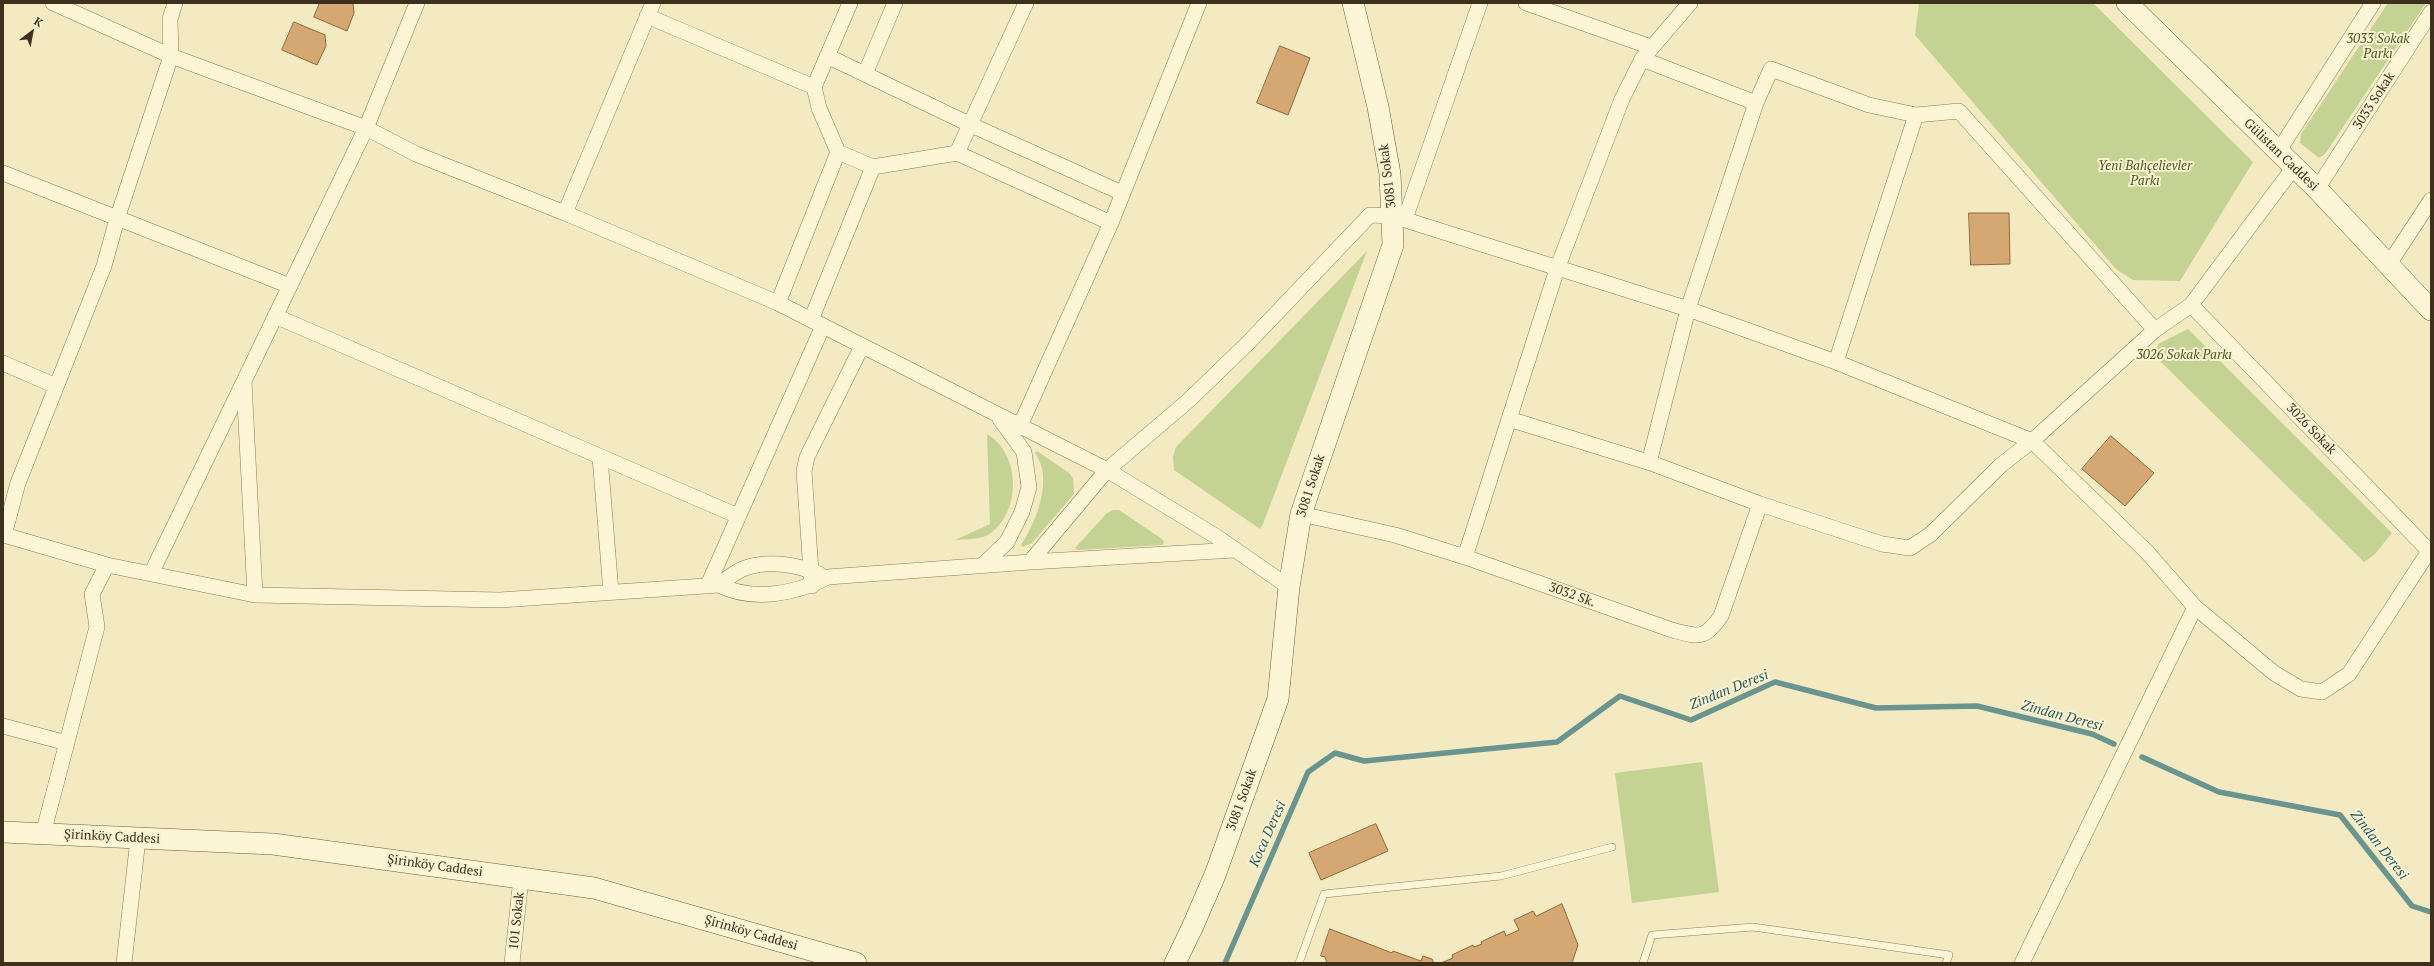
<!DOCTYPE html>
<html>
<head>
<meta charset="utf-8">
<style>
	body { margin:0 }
	#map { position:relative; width:2434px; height:966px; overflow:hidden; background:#f3eac2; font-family:"PT Serif",serif }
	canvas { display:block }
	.frame { position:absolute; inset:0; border:4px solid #3d301c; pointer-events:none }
	.north { position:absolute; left:12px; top:12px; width:40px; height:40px; -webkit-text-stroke:3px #f9f2d2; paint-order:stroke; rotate:32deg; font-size:11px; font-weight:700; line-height:16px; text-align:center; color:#3d301c }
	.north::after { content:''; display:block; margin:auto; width:14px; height:18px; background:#3d301c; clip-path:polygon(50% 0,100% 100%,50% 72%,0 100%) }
</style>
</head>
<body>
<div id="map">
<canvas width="2434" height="966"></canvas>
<div class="frame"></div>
<div class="north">K</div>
</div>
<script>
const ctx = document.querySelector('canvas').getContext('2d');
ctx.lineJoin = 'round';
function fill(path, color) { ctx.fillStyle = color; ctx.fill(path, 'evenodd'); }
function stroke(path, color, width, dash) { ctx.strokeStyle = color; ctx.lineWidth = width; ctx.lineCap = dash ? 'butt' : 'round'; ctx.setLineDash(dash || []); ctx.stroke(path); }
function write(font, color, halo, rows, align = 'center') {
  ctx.font = font + ' "PT Serif",serif'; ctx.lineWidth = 4; ctx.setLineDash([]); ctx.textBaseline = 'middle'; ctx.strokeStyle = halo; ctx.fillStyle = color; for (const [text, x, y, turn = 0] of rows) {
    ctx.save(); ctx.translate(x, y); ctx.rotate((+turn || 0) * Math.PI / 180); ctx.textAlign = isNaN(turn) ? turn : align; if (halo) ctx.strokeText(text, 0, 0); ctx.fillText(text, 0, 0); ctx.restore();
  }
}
const green = new Path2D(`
	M1919,3H2093L2253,162L2180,281L2133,280L2116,269L1915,35Z
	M2388,3H2426L2325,154L2319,158L2300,143L2301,134Z
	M1367,251L1263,524L1260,529L1174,470L1173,457L1176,447Z
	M2188,329L2392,533L2375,554L2364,562L2161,362L2156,353L2158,344Z
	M987,434C1020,453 1022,510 991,533C982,540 966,539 955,540L990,524Z
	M1037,451L1069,473L1073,478L1074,494L1032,543L1023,547L1021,545C1036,522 1054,479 1035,453Z
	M1113,510H1119L1162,539L1164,542L1163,545L1078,550L1075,548L1107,513Z
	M1702,762L1719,892L1632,903L1615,773Z`);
const stream = new Path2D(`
	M2142,757L2219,792L2340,815L2412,906L2431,912
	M1225,963L1308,772L1335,753L1364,761L1557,742L1620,696L1691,720L1775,682L1876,708L1977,706L2092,734L2114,744`);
const building = new Path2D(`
	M320,3H353L354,13L347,31L314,17Z
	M294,22L325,35L326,46L317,65L282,50Z
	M1280,46L1310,58L1288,115L1257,103Z
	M1969,213H2009L2010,264L1971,265Z
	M2111,436L2154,473L2125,506L2082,469Z
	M1376,824L1388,851L1321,880L1309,853Z
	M1562,904L1578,945L1572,963H1441L1453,958L1452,955L1473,945L1474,947L1482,944L1481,942L1504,931L1506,936L1519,930L1514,920L1533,911L1536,916Z
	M1330,929L1392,953L1393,951L1421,961L1423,956L1432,959L1434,963H1327L1325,957L1321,956Z`);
const lane = new Path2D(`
	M1299,963L1324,894L1501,876L1612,847
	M1643,963L1652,935L1753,927L1949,955L1946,963`);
const street = new Path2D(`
	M53,3L171,56L366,128L416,154L565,213L778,303L1107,470L1217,537L1289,587
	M1526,3L1651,47
	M647,16L814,87L850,3
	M827,56L969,124L1122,193
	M1642,59L1756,103L1771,69L1869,105L1916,115L1959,111L2155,330
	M865,74L895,3
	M838,152L873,167
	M2278,152L2373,3
	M957,153L1026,3
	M3,173L290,286
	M2317,189L2431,12
	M565,213L653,3
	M1405,219L1480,3
	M1111,223L1199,3
	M2389,264L2431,200
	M778,303L838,152L819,108L814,87
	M2191,305L2431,553
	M275,316L738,516
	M811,320L873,167L957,153L1111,223L1020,426
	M1836,362L1916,115
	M3,363L56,386
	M244,382L255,595
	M1509,419L1651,463L1760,504L1882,544L1910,548L1931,534L2001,465L2032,441L2147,552L2195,607L2274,673L2301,689L2322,692L2349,674L2429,551
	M600,457L611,592
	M1651,463L1650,459L1688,309L1756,103
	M1301,514L1395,535L1465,557L1672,630C1699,637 1704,640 1721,616L1760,504
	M1465,557L1557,269L1622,99L1642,59L1690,3
	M1030,562L1235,550
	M107,565L255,595L500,600L719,585C753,602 795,594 828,577L1030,562L1107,470L1189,400L1248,343L1370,215L1393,216L1688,309L1836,362L2032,441L2155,330L2191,305L2294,167
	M983,565L1007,542L1022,512L1029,487L1024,452L1000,419
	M151,574L366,128L417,3
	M708,585L823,326
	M719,585C728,578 737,570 748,567C771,560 798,565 819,574
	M812,586L804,471L807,457L862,346
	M3,726L67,743
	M43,834L97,627L92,594L107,565L4,535L18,483L104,266L117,219L171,56L170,19L175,3
	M124,963L138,839
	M512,963L521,878
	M2022,963L2195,607`);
const secondary = new Path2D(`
	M2127,3L2317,189L2431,310
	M3,832L273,844L594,888L856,963
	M1175,963L1192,928L1215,875L1278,699L1289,587L1301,514L1393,245L1390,174L1378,107L1353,3`);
const parkNames = [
	["3033 Sokak",2378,39],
	["Parkı",2378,54],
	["Yeni Bahçelievler",2145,166],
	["Parkı",2145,181],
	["3026 Sokak Parkı",2184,355]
];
const streetNames = [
	["3033 Sokak",2374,101,-57],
	["Gülistan Caddesi",2281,155,44],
	["3081 Sokak",1388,176,-97],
	["3026 Sokak",2311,429,46],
	["3081 Sokak",1311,486,-72],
	["3032 Sk.",1572,595,20],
	["3081 Sokak",1242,800,-70],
	["Şirinköy Caddesi",112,837,3],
	["Şirinköy Caddesi",435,866,8],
	["101 Sokak",517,921,-84],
	["Şirinköy Caddesi",751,933,16]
];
const waterNames = [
	["Zindan Deresi",1729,690,-22],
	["Zindan Deresi",2062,716,15],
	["Koca Deresi",1268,834,-66],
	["Zindan Deresi",2379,845,52]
];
fill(green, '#c4d294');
stroke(stream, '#6a958f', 5.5);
fill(building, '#d5a773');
stroke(building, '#91663a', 1);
stroke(lane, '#8f7b57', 8);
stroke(street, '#8f7b57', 16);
stroke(secondary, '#715b3a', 22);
stroke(lane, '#fcf5d6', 7);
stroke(street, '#fcf5d6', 15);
stroke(secondary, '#fcf5d6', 21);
write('italic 13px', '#475c21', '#f9f2d2', parkNames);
write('13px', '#3d301c', '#f9f2d2', streetNames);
write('italic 14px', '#2a5c5f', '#f9f2d2', waterNames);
</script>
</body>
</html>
